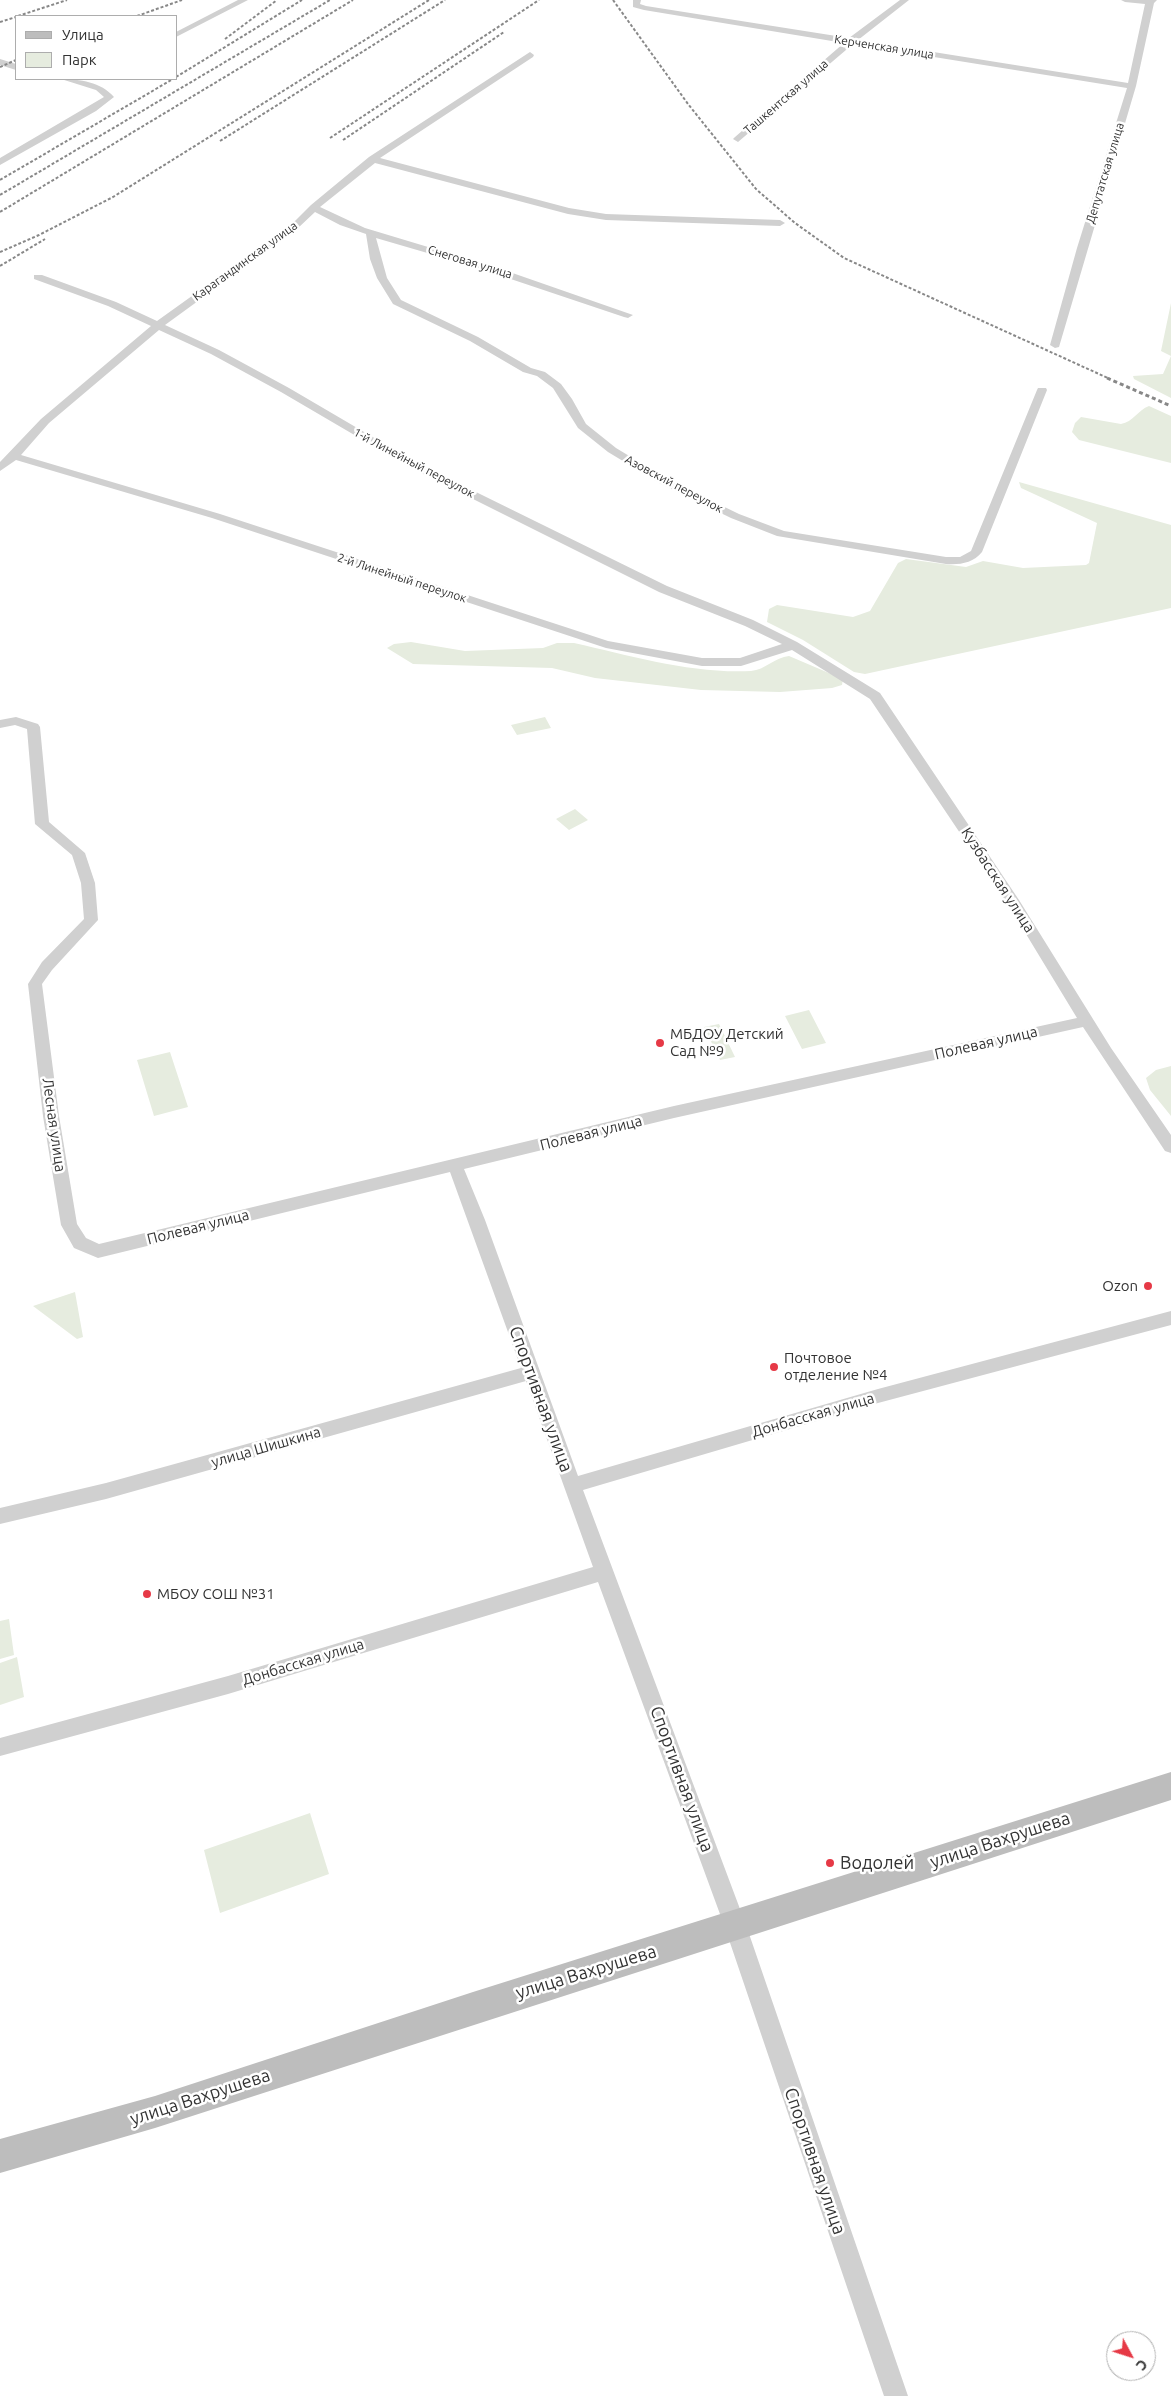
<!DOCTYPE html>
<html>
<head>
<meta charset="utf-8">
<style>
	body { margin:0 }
	#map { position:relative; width:1171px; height:2396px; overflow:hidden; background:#fff; font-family:Ubuntu,sans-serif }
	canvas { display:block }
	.legend { position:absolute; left:15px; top:15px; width:162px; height:65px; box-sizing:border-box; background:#fff; border:1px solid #adadad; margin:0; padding:6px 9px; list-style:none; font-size:15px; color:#333 }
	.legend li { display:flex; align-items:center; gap:10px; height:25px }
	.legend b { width:25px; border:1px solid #adadad }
	.north { position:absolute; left:1106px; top:2331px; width:50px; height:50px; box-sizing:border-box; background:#fff; border:1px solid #adadad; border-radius:50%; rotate:130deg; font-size:14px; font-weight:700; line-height:20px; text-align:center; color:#333 }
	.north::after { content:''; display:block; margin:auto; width:18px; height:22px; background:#e63946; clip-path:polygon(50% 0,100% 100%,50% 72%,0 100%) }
</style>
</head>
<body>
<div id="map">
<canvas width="1171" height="2396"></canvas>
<ul class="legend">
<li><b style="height:6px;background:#bdbdbd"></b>Улица</li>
<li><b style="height:14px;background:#e6ecdf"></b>Парк</li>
</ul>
<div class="north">С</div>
</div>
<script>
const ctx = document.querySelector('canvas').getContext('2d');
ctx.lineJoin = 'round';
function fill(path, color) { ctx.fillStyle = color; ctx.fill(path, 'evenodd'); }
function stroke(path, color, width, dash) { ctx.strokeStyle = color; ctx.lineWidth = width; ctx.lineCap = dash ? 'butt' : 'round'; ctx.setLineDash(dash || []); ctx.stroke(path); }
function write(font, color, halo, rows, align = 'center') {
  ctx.font = font + ' Ubuntu,sans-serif'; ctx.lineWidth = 5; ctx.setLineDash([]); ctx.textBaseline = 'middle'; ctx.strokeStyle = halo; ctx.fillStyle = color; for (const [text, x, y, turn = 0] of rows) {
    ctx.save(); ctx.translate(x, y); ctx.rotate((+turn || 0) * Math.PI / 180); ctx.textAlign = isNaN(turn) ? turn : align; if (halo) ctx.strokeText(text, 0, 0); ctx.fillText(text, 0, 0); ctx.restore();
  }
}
const green = new Path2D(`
	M1171,303V398L1134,379L1133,376L1163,374L1171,356L1161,351Z
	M1149,406L1171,416V463L1079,440L1072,432L1075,423L1081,417L1121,424C1133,422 1138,410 1149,406Z
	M1019,482L1171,525V608L865,674L854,672L803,640L767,622L769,609L777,605L853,617L870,611L898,563L906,559L966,567L983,561L1023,568L1086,565L1089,563L1097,523L1021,488Z
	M411,642L465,651L543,648L557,643H574C632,656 692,674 751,671C765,670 775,657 789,656L843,679L842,685L832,688L780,692L701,690L595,678L552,668L413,664L387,648L394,644Z
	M545,717L551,728L517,735L511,725Z
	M575,809L588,820L569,830L556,819Z
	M809,1010L826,1043L802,1049L785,1016Z
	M719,1024L735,1057L720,1060L704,1027Z
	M170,1052L188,1107L154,1116L137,1060Z
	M1171,1066V1116L1150,1090L1146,1078L1156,1070Z
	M75,1292L83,1337L77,1339L33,1306Z
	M9,1619L14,1655L0,1659V1621Z
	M17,1657L24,1697L0,1705V1663Z
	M310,1813L329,1874L220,1913L204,1850Z`);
const street = new Path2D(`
	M238,0H248L176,37V32Z
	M633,0H641L640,4L646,6L849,38L900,0H909L858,40L1128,83L1145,4L1125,2L1121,0H1157L1154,3L1136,86L1059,347L1055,348L1050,345L1077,248L1127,88L853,44L738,142L733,139L735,137L844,43L644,10L633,7Z
	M530,52L534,55L533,57L380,158L569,208L606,214L780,220L785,223L780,226L606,220L568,214L375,163L320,207L365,228L501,269L633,315L628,318L624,317L472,266L376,238L387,278L401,300L478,337L531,368L545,372L561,384L572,399L586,424L616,448L669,480L739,514L784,531L946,557H960L971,551L1037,390L1038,388H1046L1047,390L982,552C973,563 960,565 946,564L777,536L731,518L661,484L608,452L578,428L553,388L537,376L523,372L470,341L393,304L377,278L370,259L366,234L340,225L315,212L297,229L165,325L219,350L289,388L417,463L667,586L753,620L797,642L880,693L1019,900L1111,1048L1171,1135V1153L1165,1151L1083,1027L674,1118L464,1169L485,1220L578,1476L878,1389L1171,1311V1325L878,1403L583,1490L746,1925L908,2396H884L724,1925L598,1582L228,1694L0,1756V1738L228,1676L593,1567L526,1381L106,1499L0,1524V1508L106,1483L521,1368L450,1172L98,1258L74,1248L61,1225L43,1116L28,984L42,962L84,919L81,883L72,855L35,824L27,729L15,725L0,728V720L16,717L38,724L40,727L49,822L85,853L95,883L98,920L52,970L42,984L59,1116L77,1224L86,1238L99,1244L674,1106L1077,1018L1009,906L870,699L792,650L741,666H702L606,648L212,518L16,460L0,471V462L41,419L151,326L108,306L34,279V275H42L116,302L157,321L291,225L311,205L369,157ZM159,330L211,354L281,392L409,467L659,592L745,626L782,644L740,658H702L608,641L220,514L21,455L49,423Z
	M0,59L16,64V70L0,65Z
	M61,79C80,79 101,82 114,97L96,111L0,165V158L104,97L96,90Z`);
const secondary = new Path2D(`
	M1171,1772V1800L155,2128L0,2173V2139L155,2096L473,1992Z`);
const railFar1 = new Path2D(`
	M613,0L688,104L756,189L795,223L844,258L1110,379
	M18,16L67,0
	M137,16L182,0
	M0,22L16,17
	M225,39L277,0
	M0,67L16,60
	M176,77L302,0
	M330,138L539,0
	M343,140L504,32
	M220,141L445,0
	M0,180L173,79
	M0,195L330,0
	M0,212L353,0
	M0,252L39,235L113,197L429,0
	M0,266L45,239`);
const rail = new Path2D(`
	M1107,378L1171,406`);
const markers = [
	[660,1043,5,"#e63946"],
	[1148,1286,5,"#e63946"],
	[774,1367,5,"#e63946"],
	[147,1594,5,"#e63946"],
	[830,1863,5,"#e63946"]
];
const farStreetnames = [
	["Керченская улица",884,47,9],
	["Ташкентская улица",786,97,-41],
	["Депутатская улица",1105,173,-73],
	["Карагандинская улица",245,261,-36],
	["Снеговая улица",470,262,17],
	["1-й Линейный переулок",414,463,28],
	["Азовский переулок",674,484,28],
	["2-й Линейный переулок",402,578,18]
];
const streetNames = [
	["Кузбасская улица",998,880,57],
	["Полевая улица",986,1043,-13],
	["Лесная улица",54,1125,82],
	["Полевая улица",591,1133,-14],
	["Полевая улица",198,1227,-14],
	["Донбасская улица",813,1415,-16],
	["улица Шишкина",266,1447,-16],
	["Донбасская улица",303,1662,-17]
];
const poiNames = [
	["МБДОУ Детский",670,1034],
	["Сад №9",670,1051],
	["Ozon",1138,1286,"right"],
	["Почтовое",784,1358],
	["отделение №4",784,1375],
	["МБОУ СОШ №31",157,1594]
];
const nearStreetnames = [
	["Спортивная улица",541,1399,70],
	["Спортивная улица",682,1779,70],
	["улица Вахрушева",1000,1840,-18],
	["улица Вахрушева",586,1972,-17],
	["улица Вахрушева",200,2097,-18],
	["Спортивная улица",815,2161,71]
];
const nearPoinames = [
	["Водолей",840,1863]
];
fill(green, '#e6ecdf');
fill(street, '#d0d0d0');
fill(secondary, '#bdbdbd');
stroke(railFar1, '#888', 2, [3, 2]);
stroke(rail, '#888', 3, [4, 3]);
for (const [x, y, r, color] of markers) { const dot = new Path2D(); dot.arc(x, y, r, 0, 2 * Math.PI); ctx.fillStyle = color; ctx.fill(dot); stroke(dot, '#fff', 2); }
write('12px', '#333', '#fff', farStreetnames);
write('15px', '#333', '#fff', streetNames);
write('15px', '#333', '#fff', poiNames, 'left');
write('18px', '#333', '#fff', nearStreetnames);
write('18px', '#333', '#fff', nearPoinames, 'left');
</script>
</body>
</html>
